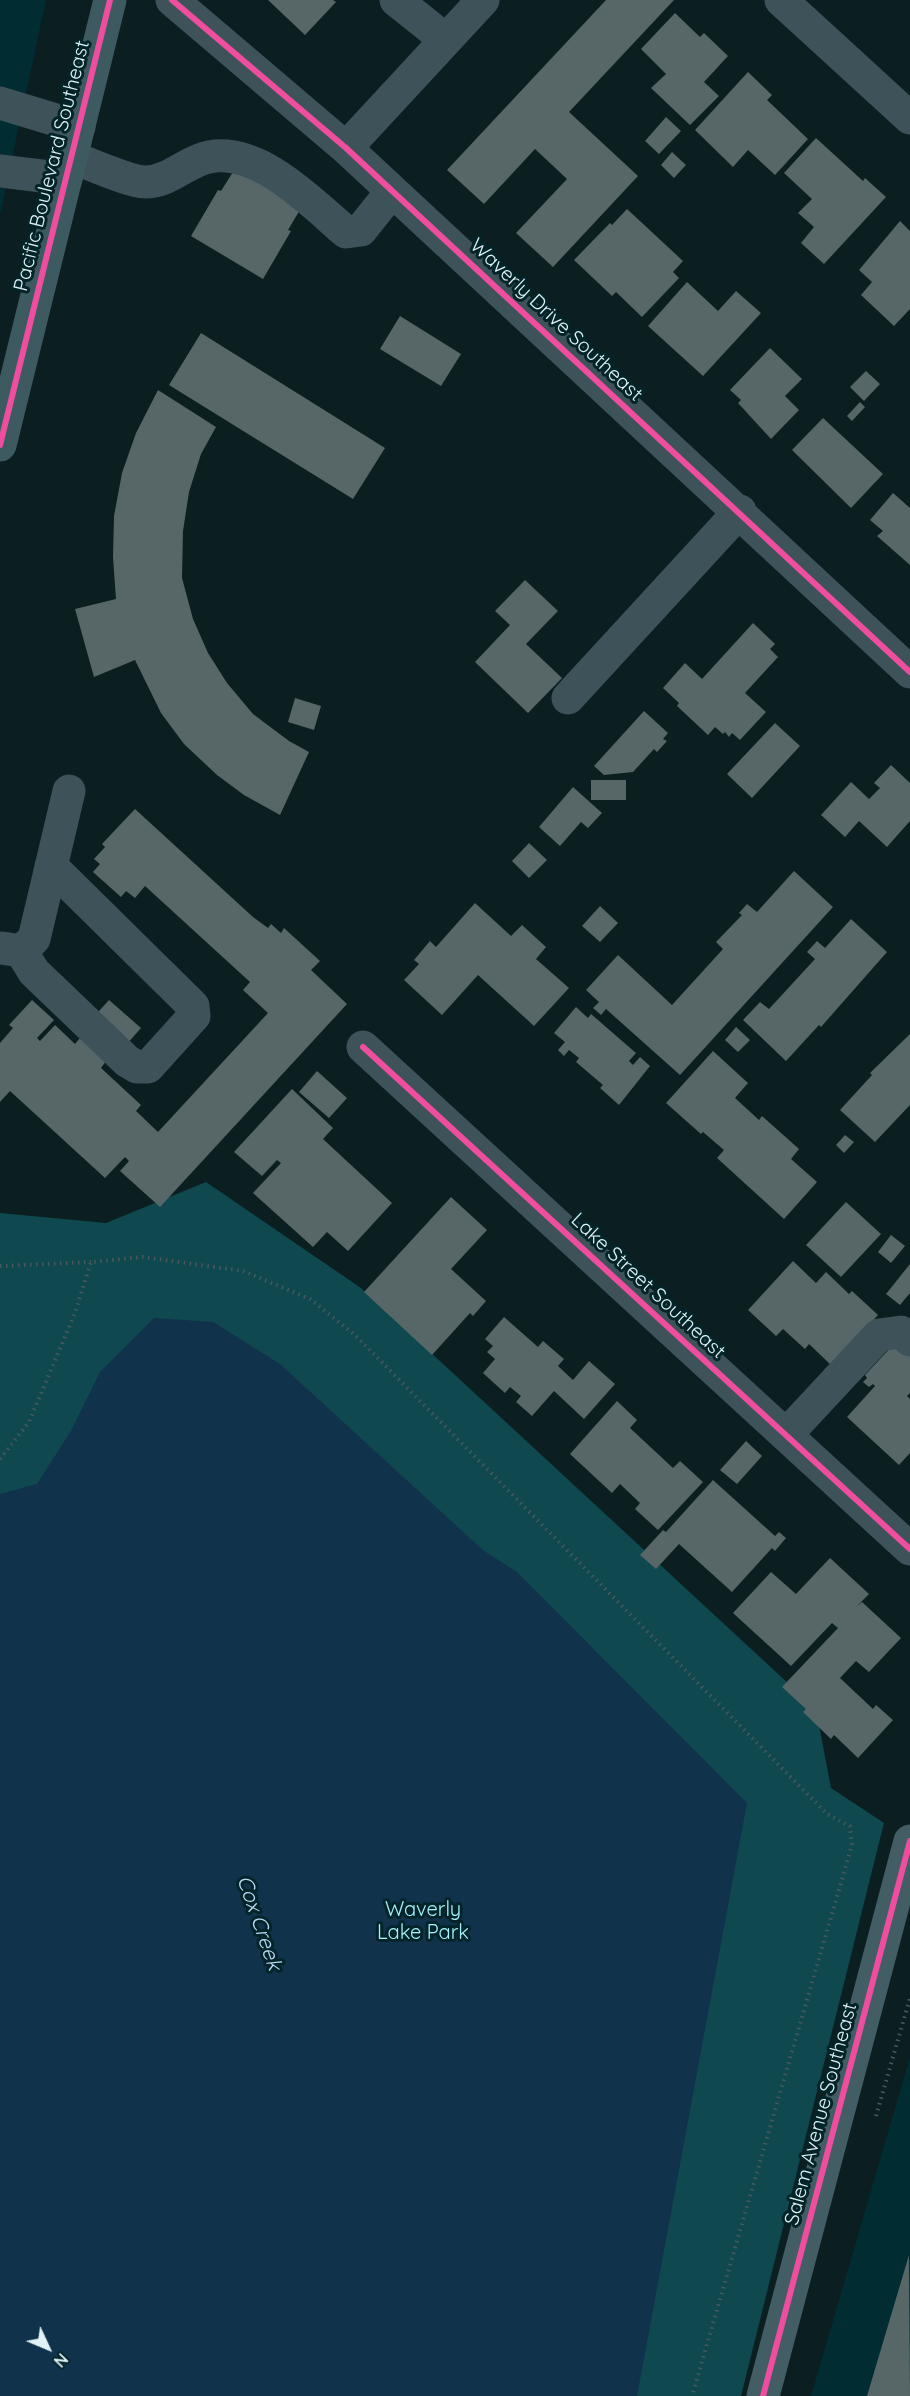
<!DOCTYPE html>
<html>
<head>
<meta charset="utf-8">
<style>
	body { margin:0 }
	#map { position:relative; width:910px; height:2396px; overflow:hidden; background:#0b1e20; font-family:Quicksand,sans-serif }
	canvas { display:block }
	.north { position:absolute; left:18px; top:2318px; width:60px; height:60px; -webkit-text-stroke:4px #032428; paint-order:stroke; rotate:134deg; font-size:16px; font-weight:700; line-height:24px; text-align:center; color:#e1f3f5 }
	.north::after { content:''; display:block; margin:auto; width:21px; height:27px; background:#e1f3f5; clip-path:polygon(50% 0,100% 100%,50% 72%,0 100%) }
</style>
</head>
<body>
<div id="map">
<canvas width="910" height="2396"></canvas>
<div class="north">N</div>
</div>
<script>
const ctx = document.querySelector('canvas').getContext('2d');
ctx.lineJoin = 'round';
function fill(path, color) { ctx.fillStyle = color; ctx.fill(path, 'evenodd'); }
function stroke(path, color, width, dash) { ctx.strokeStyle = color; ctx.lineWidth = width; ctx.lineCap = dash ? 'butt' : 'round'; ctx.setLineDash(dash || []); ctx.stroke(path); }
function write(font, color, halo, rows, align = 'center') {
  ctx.font = font + ' Quicksand,sans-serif'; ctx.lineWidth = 6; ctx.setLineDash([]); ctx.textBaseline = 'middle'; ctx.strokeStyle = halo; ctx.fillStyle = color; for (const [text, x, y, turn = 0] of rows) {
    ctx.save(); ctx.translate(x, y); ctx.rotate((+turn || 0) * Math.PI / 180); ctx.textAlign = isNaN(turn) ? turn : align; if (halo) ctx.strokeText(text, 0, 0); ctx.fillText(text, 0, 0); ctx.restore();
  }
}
const built = new Path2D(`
	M0,0H46L0,215Z
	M910,2057V2396H811Z`);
const green = new Path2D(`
	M206,1182L361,1288L816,1709L831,1788L884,1823L741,2396H0V1213L106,1223Z`);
const water = new Path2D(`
	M154,1318L213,1322L280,1364L484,1551L517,1572L747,1803L637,2396H0V1494L37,1484L71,1431L100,1372Z`);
const building = new Path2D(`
	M268,0H333L336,2L305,35Z
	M606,0H674L569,112L638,176L553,267L516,233L567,179L535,149L484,204L447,170Z
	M675,13L700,37L704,33L728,56L704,82L719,96L690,125L651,88L666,74L641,49Z
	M748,72L772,95L767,100L808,139L775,175L748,150L733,167L695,130Z
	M666,117L681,131L659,154L645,141Z
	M816,138L863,181L865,178L886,197L824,264L801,243L814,227L798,213L812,199L784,173Z
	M672,152L686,165L674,178L661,165Z
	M238,164L304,203L288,230L291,231L263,279L191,236L218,190L221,191Z
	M627,209L683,261L673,272L679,278L642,317L616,292L612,296L574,260L610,223L612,225Z
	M900,221L910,231V309L894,326L861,295L872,282L859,270Z
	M687,282L718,311L736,291L761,313L703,376L648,326Z
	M400,316L461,354L441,386L380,349Z
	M201,333L385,448L353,499L169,385Z
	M770,348L802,379L785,396L799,410L771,439L738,403L741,400L730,390Z
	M866,371L880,384L864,401L850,387Z
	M158,390L216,427L201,454L189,492L183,531L182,578L193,619L208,653L227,683L253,714L289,741L309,752L280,815L244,795L217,775L184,744L161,713L135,660L94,677L75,609L116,599L113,557L114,516L122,473L136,433Z
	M860,402L865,407L852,421L847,416Z
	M823,418L883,474L851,508L792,450Z
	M893,493L910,508V565L877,536L883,531L870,520Z
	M525,580L558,611L526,644L562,678L528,713L475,662L510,625L495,611Z
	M753,623L775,644L770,649L778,657L745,693L766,712L740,740L732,733L729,737L725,732L723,734L715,727L708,735L677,706L679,703L663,688L685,663L702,679Z
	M295,698L321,706L314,730L288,722Z
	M644,711L668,733L663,739L667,741L657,752L654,749L633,772L604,775L594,766Z
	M775,723L800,746L752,798L727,774Z
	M891,765L910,783V821L887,847L859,821L845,837L821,815L851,782L869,799L880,788L874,783Z
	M591,780H626V800H591Z
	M573,787L602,813L588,828L581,822L560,846L539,827Z
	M135,809L253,917L268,928L271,924L281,933L284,928L320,961L311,970L347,1004L160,1207L120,1171L129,1161L125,1157L105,1178L10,1091L0,1102V1043L13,1028L9,1025L32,1000L54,1020L37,1038L40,1041L55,1025L75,1044L80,1038L106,1061L101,1068L141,1105L136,1111L158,1132L268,1013L243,990L250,982L145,886L135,898L126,891L121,897L93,872L100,864L94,859L105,847L102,844Z
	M529,843L547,860L529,878L512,861Z
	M794,871L833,907L680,1075L606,1009L601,1015L593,1008L599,1002L586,990L618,955L672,1005L723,949L716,942L742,915L739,913L747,904L757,912Z
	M475,903L511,936L522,925L546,947L536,959L569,988L534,1026L478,975L442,1015L404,980L419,964L414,960L430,941L436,947Z
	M600,906L618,923L600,942L582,926Z
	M851,919L887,952L821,1027L819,1025L786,1061L743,1020L760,1002L769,1009L815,959L807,952L817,941L825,948Z
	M109,1000L141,1028L113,1060L81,1031Z
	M576,1007L588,1018L591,1014L636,1053L629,1061L633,1065L640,1057L650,1066L619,1105L600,1088L603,1085L576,1062L579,1058L569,1050L564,1056L558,1050L565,1042L554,1033Z
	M736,1027L750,1040L738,1052L725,1040Z
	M910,1034V1105L875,1142L840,1110L872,1075L870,1073Z
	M713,1051L748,1083L735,1098L759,1120L762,1116L799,1149L791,1159L817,1182L784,1219L717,1158L724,1150L703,1132L701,1134L666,1103Z
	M317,1071L347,1098L329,1118L299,1092Z
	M292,1089L333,1128L323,1139L392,1203L348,1251L327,1232L313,1247L253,1193L281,1163L277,1160L262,1176L234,1152Z
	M845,1135L854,1142L844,1153L836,1145Z
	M451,1197L487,1230L451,1269L486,1301L473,1316L470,1313L432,1355L364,1292Z
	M846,1202L881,1234L841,1277L806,1245Z
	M891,1235L905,1246L891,1263L878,1252Z
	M793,1261L816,1283L826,1272L849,1294L852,1291L878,1315L831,1365L809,1344L805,1349L783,1329L776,1336L748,1310Z
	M910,1264V1293L900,1305L886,1294Z
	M504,1317L538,1347L543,1341L564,1359L558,1366L573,1380L589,1361L615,1384L584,1419L554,1391L532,1416L516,1402L521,1396L510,1387L505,1393L483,1373L495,1359L487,1352L493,1346L485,1339Z
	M893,1345L910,1354V1393L907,1396L910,1399V1453L899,1465L847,1417L875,1386L873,1384L869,1387L863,1382L867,1378L865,1375Z
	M617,1401L637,1420L630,1428L673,1468L680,1461L703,1482L658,1530L635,1509L640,1503L620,1484L612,1493L570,1454Z
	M746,1441L762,1456L737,1484L720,1470Z
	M713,1480L775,1536L779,1532L786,1538L775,1551L772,1548L732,1592L679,1544L656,1569L640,1555L663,1530L666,1532Z
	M830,1558L869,1594L857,1606L862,1602L901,1638L869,1672L856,1661L840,1678L873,1709L876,1705L893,1720L858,1758L834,1735L831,1739L803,1712L806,1709L782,1687L838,1628L832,1623L791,1666L733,1613L771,1572L796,1594Z
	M909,2255L910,2396H867Z`);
const path = new Path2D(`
	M0,1266L91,1262
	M0,1459L29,1422L75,1313L91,1262L143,1257L243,1271L310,1299L355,1335L827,1814L850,1826L852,1845L692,2396
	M876,2116L910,1998`);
const minor = new Path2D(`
	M172,0L346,148L910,672
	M396,0L446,40
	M781,0L910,118
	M0,103L79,127
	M346,148L483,0
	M71,157C88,163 130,182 145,182C170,182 187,161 209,157C259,147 312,203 346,232L361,230L392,191
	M0,171L66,179
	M568,698L740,511
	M2,948L21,951L34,939L69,791
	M21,951L34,972L127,1061L137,1067H148L194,1016L193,1006L51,866
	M363,1047L910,1549
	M786,1435L879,1335L901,1332L910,1340`);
const major = new Path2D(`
	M763,2396L910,1841`);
const highway = new Path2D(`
	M0,445L110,0`);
const cycleway = new Path2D(`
	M172,0L346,148L910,672
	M0,445L110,0
	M363,1047L910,1549
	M763,2396L910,1841`);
const streetNames = [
	["Pacific Boulevard Southeast",52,166,-76],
	["Waverly Drive Southeast",556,320,43],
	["Lake Street Southeast",648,1286,43],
	["Salem Avenue Southeast",821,2114,-75]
];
const parkNames = [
	["Waverly",423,1910],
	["Lake Park",423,1933]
];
const waterNames = [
	["Cox Creek",259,1923,71]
];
fill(built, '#012c31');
fill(green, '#0f484f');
fill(water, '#10324a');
fill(building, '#576767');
stroke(path, '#47595d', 4, [1.5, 4.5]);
stroke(minor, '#3d5359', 33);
stroke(major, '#435d65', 33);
stroke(highway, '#3e5a61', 33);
stroke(cycleway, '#ef4d9e', 6);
write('20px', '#e1f3f5', '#032428', streetNames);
write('20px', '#a4f3fe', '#032428', parkNames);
write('italic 21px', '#bbdcf8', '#032428', waterNames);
</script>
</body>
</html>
